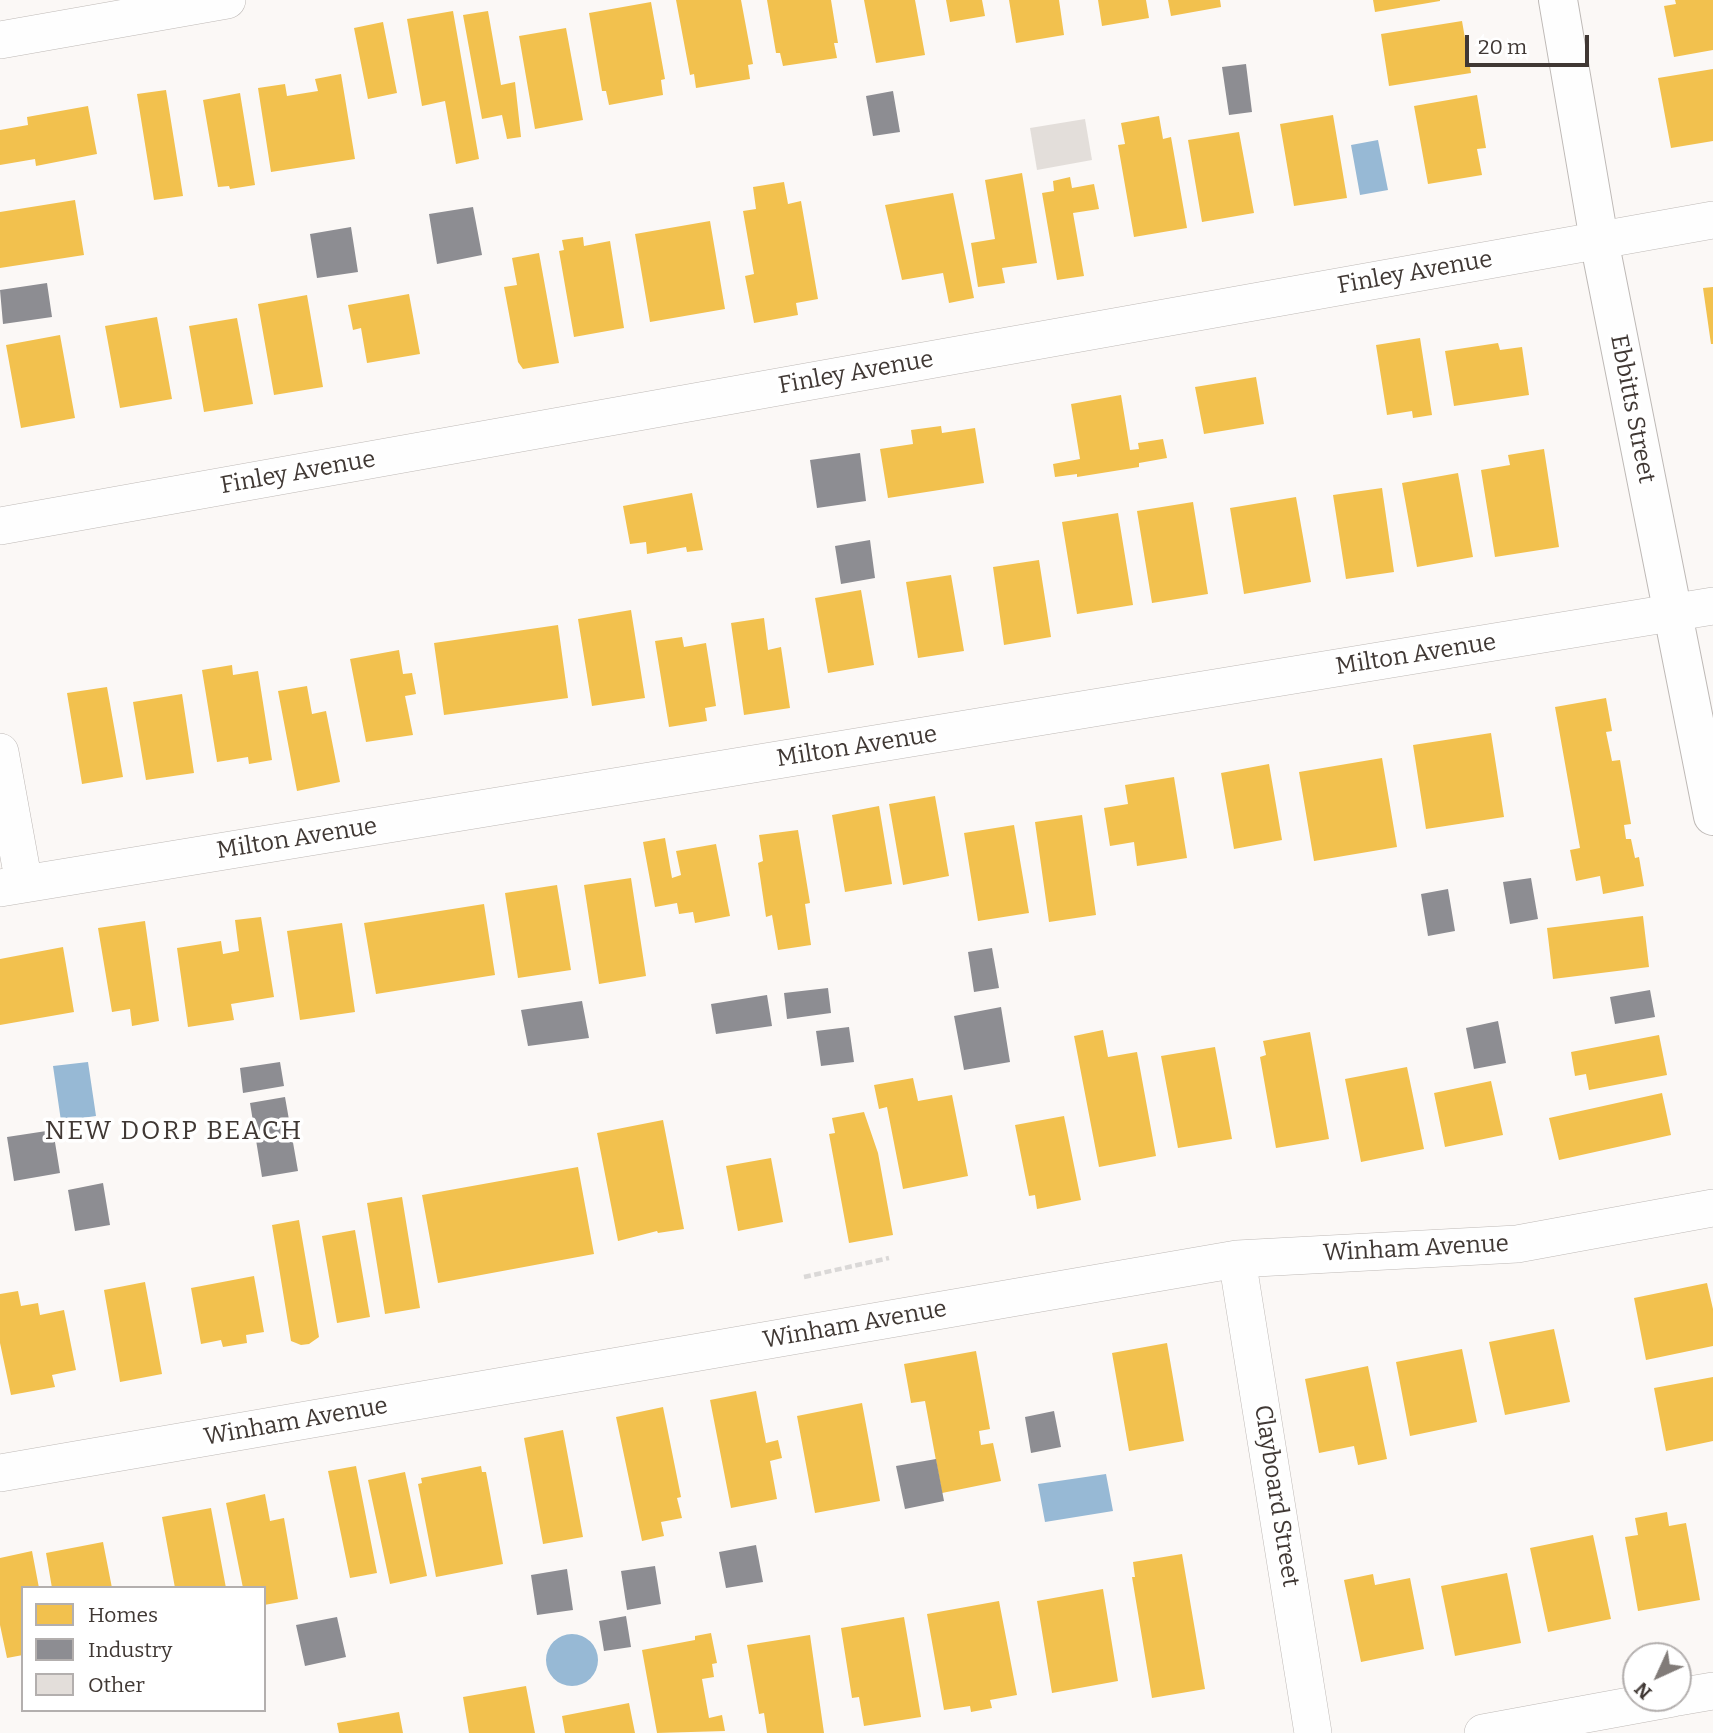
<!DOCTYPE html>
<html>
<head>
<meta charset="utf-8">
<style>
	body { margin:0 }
	#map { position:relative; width:1713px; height:1733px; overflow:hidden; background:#fbf8f6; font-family:Bitter,serif }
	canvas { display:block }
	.legend { position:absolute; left:21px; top:1586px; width:245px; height:126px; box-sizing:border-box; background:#fff; border:2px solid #b3afae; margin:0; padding:9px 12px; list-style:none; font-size:21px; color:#403834 }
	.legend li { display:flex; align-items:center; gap:14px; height:35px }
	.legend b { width:35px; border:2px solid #b3afae }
	.north { position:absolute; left:1622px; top:1642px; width:70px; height:70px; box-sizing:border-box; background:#fff; border:2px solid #b3afae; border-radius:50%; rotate:225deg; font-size:19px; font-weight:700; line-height:28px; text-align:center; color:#403834 }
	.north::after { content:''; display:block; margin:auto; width:24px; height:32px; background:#817b78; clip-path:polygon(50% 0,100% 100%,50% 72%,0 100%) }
	.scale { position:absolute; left:1465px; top:35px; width:124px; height:32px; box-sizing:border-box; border:4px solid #403834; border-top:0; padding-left:9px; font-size:21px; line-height:24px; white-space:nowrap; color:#403834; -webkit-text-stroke:5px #fff; paint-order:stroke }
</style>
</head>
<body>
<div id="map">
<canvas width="1713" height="1733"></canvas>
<ul class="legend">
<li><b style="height:19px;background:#f2c14e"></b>Homes</li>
<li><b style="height:19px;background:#8d8d92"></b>Industry</li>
<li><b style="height:19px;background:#e3deda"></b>Other</li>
</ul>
<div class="north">N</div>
<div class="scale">20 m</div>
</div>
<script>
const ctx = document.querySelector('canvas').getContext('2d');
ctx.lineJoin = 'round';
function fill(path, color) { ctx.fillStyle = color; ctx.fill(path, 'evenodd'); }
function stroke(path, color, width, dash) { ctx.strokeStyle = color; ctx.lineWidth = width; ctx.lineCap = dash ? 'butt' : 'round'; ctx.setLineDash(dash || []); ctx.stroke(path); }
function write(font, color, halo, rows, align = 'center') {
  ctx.font = font + ' Bitter,serif'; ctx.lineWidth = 7; ctx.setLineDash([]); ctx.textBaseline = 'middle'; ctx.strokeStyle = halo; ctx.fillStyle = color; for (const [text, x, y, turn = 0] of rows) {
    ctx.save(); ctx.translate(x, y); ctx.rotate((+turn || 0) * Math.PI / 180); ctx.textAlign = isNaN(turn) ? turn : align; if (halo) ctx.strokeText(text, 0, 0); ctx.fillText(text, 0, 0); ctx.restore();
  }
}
const water = new Path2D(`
	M1378,140L1388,190L1360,195L1351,145Z
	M88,1062L96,1116L61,1121L53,1066Z
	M1106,1474L1113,1511L1045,1522L1038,1484Z
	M546 1660a26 26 0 1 1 52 0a26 26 0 1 1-52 0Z`);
const homes = new Path2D(`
	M676,0H741L753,64L748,65L750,79L696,88L694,74L690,75Z
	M767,0H831L838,43H834L837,58L783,66L780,53H776Z
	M864,0H915L925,55L876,63Z
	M946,0H982L985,16L950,22Z
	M1009,0H1059L1064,35L1016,43Z
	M1098,0H1146L1149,18L1102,26Z
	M1168,0H1220L1221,7L1171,16Z
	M1373,0H1440V1L1375,12Z
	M1675,0H1713V50L1674,57L1664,6L1676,4Z
	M651,2L665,79L661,80L663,95L609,105L606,91H602L589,13Z
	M453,11L479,159L456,164L445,101L422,106L407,19Z
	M488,11L501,85L515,82L521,137L507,139L502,115L482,119L463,15Z
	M1462,21L1471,73L1389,86L1381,34Z
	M383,22L397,93L368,99L354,28Z
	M566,28L583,120L535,129L519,36Z
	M1713,69V141L1671,148L1658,78Z
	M341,74L355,159L271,172L258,88L285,84L287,96L318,91L315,79Z
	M166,90L183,196L154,200L137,94Z
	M240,93L255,185L230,189L229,186L218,187L203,100Z
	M1477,95L1486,148L1477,149L1482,175L1428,184L1414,106Z
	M88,106L97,154L36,166L35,159L0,165V130L28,125L27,117Z
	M1333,115L1347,198L1294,206L1280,124Z
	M1159,116L1163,139L1171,137L1187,228L1134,237L1118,145L1125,144L1121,123Z
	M1239,132L1254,213L1202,222L1188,140Z
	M1022,173L1037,263L1002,268L1005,283L978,287L971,243L995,239L985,180Z
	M1070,177L1072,188L1094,184L1099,209L1073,213L1084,276L1057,280L1042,193L1054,191L1053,181Z
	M784,182L788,204L801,201L818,299L796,303L798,315L754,323L745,276L754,274L743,211L756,209L753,187Z
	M953,193L974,298L949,303L943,273L902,280L885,205Z
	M75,200L84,255L0,268V212Z
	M710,221L725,309L650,322L635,234Z
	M583,237L584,246L610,241L624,328L574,337L559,251L564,250L562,240Z
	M539,253L559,363L523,369L518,362L504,287L517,285L512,258Z
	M1713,287V344H1711L1703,288Z
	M409,294L420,354L367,363L361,328L353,330L348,305Z
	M307,295L323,387L274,395L258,304Z
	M157,317L172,399L120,408L105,326Z
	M237,318L253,404L204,412L189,326Z
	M60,335L75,418L21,428L6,345Z
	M1420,338L1432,415L1413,418L1412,411L1387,415L1376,345Z
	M1498,343L1500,350L1522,347L1529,395L1454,406L1445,351Z
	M1256,377L1264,424L1204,434L1195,387Z
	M1121,395L1130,450L1139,449L1138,443L1163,439L1167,458L1139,463V467L1077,477V474L1055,477L1053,464L1080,459L1071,404Z
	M941,426L942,433L975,428L984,483L888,498L880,449L913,444L911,430Z
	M1544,449L1559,547L1495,557L1481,470L1510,465L1508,455Z
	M1458,473L1473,557L1417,567L1402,483Z
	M1382,488L1394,572L1346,579L1333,495Z
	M692,493L703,550L687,552L686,547L647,554L646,542L630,544L623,506Z
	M1296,497L1311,582L1244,594L1230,508Z
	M1193,502L1208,594L1152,603L1137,511Z
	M1118,513L1133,605L1077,614L1062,522Z
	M1039,560L1051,637L1004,645L993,567Z
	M951,575L964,651L918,658L906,582Z
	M861,590L874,665L828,673L815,598Z
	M631,610L645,698L592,706L578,619Z
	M764,618L768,650L781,647L790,708L744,715L731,623Z
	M558,625L568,698L444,715L434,643Z
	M682,637L684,647L706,643L716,706L705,708L707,721L669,727L655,641Z
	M399,650L403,674L412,673L416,694L405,696L413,735L366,742L350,659Z
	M232,665L233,675L258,671L272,760L249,764L248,757L217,762L202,670Z
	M307,686L312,714L326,711L340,782L297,791L278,691Z
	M107,687L123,777L82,784L67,693Z
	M182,694L194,773L146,780L133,702Z
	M1606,698L1612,731L1606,732L1612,761L1620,760L1631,824L1624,825L1626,839H1631L1635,858L1639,857L1644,886L1603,894L1600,876L1576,881L1570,850L1580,848L1555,707Z
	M1491,733L1504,817L1426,829L1413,745Z
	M1382,758L1397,847L1314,861L1299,772Z
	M1269,764L1282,840L1234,849L1221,773Z
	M1174,777L1187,858L1137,866L1134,842L1110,846L1104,808L1128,804L1125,785Z
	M935,796L949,876L903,885L889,804Z
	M879,806L892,884L845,892L832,815Z
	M1082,815L1096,915L1049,922L1035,822Z
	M1014,825L1029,913L978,921L964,833Z
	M798,830L810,903L805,904L811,945L778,950L772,915L766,917L758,863L763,861L759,835Z
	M665,838L672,878L681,875L676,851L716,844L730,916L695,923L693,912L679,914L677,903L655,907L643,842Z
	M631,878L646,976L599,984L584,885Z
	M557,885L571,970L518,978L505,893Z
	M484,904L495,975L376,994L364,923Z
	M1643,916L1649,967L1553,979L1547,928Z
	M261,917L274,997L231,1004L234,1020L188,1027L177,948L221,941L223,954L239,951L235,920Z
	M145,921L159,1021L132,1026L130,1009L112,1012L98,928Z
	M342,923L355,1012L300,1020L287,931Z
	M63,947L74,1012L0,1025V959Z
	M1103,1030L1108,1057L1137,1052L1156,1156L1099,1167L1074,1036Z
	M1310,1032L1329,1139L1276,1148L1260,1057L1266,1055L1263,1041Z
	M1659,1035L1667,1075L1589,1090L1586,1074L1575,1076L1571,1052Z
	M1215,1047L1232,1139L1178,1148L1161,1056Z
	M1407,1067L1424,1149L1361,1162L1345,1079Z
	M913,1078L918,1101L952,1095L968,1176L903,1189L887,1107L879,1109L874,1085Z
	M1491,1081L1503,1135L1445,1147L1434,1093Z
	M1662,1093L1671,1135L1559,1160L1549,1118Z
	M864,1112L878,1153L893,1235L849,1243L829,1134L835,1133L832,1118Z
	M1064,1116L1081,1200L1037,1209L1035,1195L1029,1196L1015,1125Z
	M663,1120L684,1229L658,1233L657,1231L618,1241L597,1133Z
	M771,1158L783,1222L738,1231L726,1166Z
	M578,1167L594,1254L438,1283L422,1195Z
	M402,1197L420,1308L385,1314L367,1203Z
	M299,1220L319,1337L309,1344L301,1345L291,1341L272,1225Z
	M355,1230L370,1317L337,1323L322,1236Z
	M254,1276L264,1332L246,1335L247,1343L223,1347L221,1340L201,1344L191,1288Z
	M145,1282L162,1374L120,1382L104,1290Z
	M1707,1283L1713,1309V1346L1646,1360L1634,1298Z
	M18,1291L21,1306L38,1303L40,1315L64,1310L76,1370L52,1375L55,1387L11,1395L0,1343V1294Z
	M1554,1329L1570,1402L1505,1415L1489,1342Z
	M1167,1343L1184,1441L1129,1451L1112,1353Z
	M1462,1349L1477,1422L1410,1436L1396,1362Z
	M976,1351L990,1429L979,1431L981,1445L993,1443L1001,1481L942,1493L925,1401L911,1403L904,1364Z
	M1368,1366L1387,1459L1358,1465L1354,1446L1319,1453L1305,1379Z
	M1713,1377V1441L1666,1451L1654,1388Z
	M756,1391L766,1443L778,1440L782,1458L770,1461L777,1499L731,1508L710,1400Z
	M862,1403L880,1501L815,1513L797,1416Z
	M663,1407L681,1497L677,1498L682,1518L661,1522L664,1536L642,1541L616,1417Z
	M563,1430L583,1537L543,1544L524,1438Z
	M356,1466L377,1573L350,1578L328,1471Z
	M481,1466L482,1472H486L503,1564L436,1577L418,1484L422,1483L421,1478Z
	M405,1472L427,1576L390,1584L368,1480Z
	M265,1494L270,1521L284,1518L298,1599L264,1605V1588H243L226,1503Z
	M211,1508L226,1588H175L162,1517Z
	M1667,1512L1669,1526L1686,1523L1700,1600L1638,1611L1625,1537L1638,1535L1635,1518Z
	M1593,1535L1611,1619L1548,1632L1530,1548Z
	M103,1542L112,1588H52L46,1553Z
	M32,1551L39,1588H23V1655L7,1658L0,1625V1558Z
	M1182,1554L1205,1689L1152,1698L1132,1577H1135L1133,1562Z
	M1507,1573L1521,1643L1455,1656L1441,1586Z
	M1373,1574L1375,1585L1410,1578L1424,1649L1361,1662L1344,1580Z
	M1103,1589L1118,1681L1052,1693L1037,1601Z
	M999,1601L1017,1695L990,1700L992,1708L971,1712L970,1706L944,1710L927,1614Z
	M904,1617L921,1717L864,1726L859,1697L852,1698L841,1628Z
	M711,1633L717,1663L712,1664L714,1677L702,1679L709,1718L722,1715L725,1731L657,1733L642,1650L695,1640V1636Z
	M810,1635L824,1733H767L764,1713L759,1714L747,1645Z
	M526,1686L535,1733H469L463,1697Z
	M629,1703L635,1733H565L562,1716Z
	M399,1712L403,1733H339L337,1723Z`);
const industry = new Path2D(`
	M1246,64L1252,112L1229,115L1222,67Z
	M893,91L900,132L873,136L866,96Z
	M473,207L482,255L437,264L429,214Z
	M351,227L358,272L317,278L310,234Z
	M47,283L52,317L3,324L0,290Z
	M860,453L866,501L817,508L810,460Z
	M870,540L875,578L841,584L835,546Z
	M1531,878L1538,919L1510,924L1503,882Z
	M1448,889L1455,931L1428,936L1421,894Z
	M992,948L999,988L974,992L968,952Z
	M828,988L831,1013L787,1019L784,993Z
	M1650,990L1655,1017L1615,1024L1610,997Z
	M767,995L772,1026L716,1034L711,1004Z
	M582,1001L589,1038L528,1046L521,1010Z
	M1001,1007L1010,1062L964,1070L954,1016Z
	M1498,1021L1506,1063L1474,1069L1466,1028Z
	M849,1027L854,1062L821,1066L816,1031Z
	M280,1062L284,1086L243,1093L240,1068Z
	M285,1097L298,1171L262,1177L250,1103Z
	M53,1130L60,1173L14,1181L7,1137Z
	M103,1183L110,1225L75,1231L68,1190Z
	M1054,1411L1061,1447L1031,1453L1025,1417Z
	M936,1459L944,1501L905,1509L896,1466Z
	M756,1545L763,1582L726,1588L719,1552Z
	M655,1566L661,1604L627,1610L621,1571Z
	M567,1569L573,1610L537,1615L531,1575Z
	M626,1616L631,1647L604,1651L599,1621Z
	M337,1617L346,1657L305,1666L296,1625Z`);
const building = new Path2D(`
	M1085,119L1092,160L1037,170L1030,128Z`);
const path = new Path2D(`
	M804,1277L889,1258`);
const minor = new Path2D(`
	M0,40L227,0
	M0,526L1713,220
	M0,752L24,884
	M0,888L1713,606
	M1237,1259L1313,1733
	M0,1473L1237,1259L1517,1244L1713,1208
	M1678,1697L1713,1691
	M1483,1733L1673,1698`);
const tertiary = new Path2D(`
	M1558,0L1599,240L1713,816`);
const streetNames = [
	["Finley Avenue",1415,273,-10],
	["Finley Avenue",856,373,-10],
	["Ebbitts Street",1632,409,79],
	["Finley Avenue",298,473,-10],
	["Milton Avenue",1416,655,-9],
	["Milton Avenue",857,747,-9],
	["Milton Avenue",297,839,-9],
	["Winham Avenue",1416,1249,-3],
	["Winham Avenue",855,1325,-10],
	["Winham Avenue",296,1422,-10],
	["Clayboard Street",1276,1496,81]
];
const neighbourhoodNames = [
	["NEW DORP BEACH",174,1132]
];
fill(water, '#97b9d5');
fill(homes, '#f2c14e');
fill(industry, '#8d8d92');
fill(building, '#e3deda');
stroke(minor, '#beb9b6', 38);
stroke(tertiary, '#beb9b6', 40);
stroke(path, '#dad8d7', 4.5, [7, 3.5]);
stroke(minor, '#fefefe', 37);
stroke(tertiary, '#fefefe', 38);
write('24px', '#403834', '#fff', streetNames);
ctx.letterSpacing = '2px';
write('26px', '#403834', '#fff', neighbourhoodNames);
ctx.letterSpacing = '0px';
</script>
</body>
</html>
